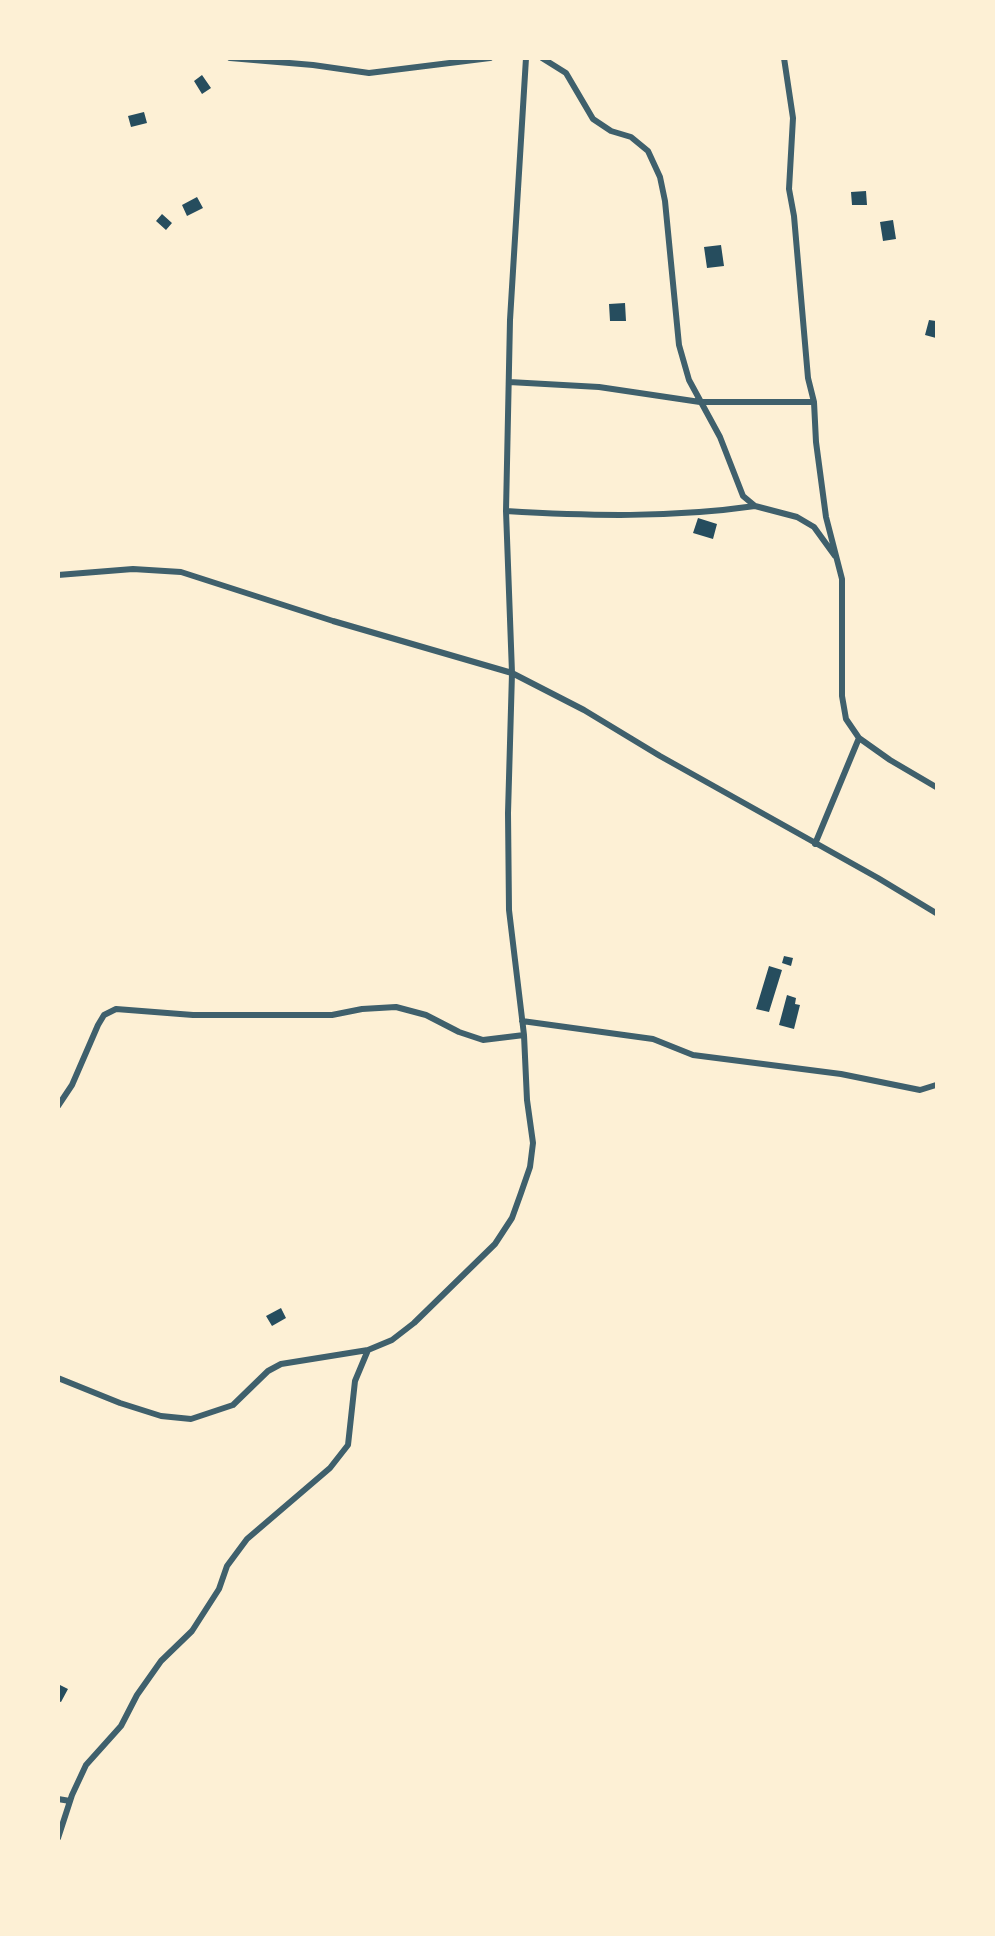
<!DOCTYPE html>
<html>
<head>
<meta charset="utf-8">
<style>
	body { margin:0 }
	#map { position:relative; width:995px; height:1936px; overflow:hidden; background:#fdf0d5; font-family:Ubuntu,sans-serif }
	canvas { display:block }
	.frame { position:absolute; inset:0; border:60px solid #fdf0d5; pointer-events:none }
</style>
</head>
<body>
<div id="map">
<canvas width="995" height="1936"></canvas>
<div class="frame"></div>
</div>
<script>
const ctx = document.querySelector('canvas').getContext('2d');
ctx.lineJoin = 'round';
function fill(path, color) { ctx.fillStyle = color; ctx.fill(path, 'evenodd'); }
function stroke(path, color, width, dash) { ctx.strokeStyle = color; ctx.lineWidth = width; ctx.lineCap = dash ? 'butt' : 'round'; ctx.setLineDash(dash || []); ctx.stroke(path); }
const building = new Path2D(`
	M202,75L211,88L202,94L194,81Z
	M144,112L147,123L131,127L128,116Z
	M866,191L867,205H852L851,192Z
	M197,197L203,208L187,216L182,205Z
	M162,214L172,223L166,230L156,221Z
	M893,220L896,239L883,241L880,222Z
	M721,245L724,266L707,268L704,247Z
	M625,303L626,321H610L609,304Z
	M929,320L936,321V338L925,335Z
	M698,518L717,524L713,539L693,533Z
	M784,956L793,958L791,966L782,963Z
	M769,966L782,970L769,1012L756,1009Z
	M787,995L796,998L795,1004L800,1005L794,1029L779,1025Z
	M281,1308L286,1318L272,1326L266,1316Z
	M58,1684L68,1689L61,1702L58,1701Z`);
const minor = new Path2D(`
	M230,58L313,65L369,73L490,58
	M542,58L566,73L593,119L611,131L631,137L648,151L660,177L665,201L679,345L689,380L720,437L743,496L755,506L797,517L814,527L835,556
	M784,58L793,118L789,189L794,216L808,378L814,402L816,442L826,517L842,579V696L846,719L859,738L890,760L936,787
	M509,382L599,387L700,402H814
	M506,511C589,516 672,518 755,506
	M58,575L133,569L181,572L333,621L512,673L584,710L660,756L878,878L936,913
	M815,844L859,738
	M522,1021L653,1039L693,1055L841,1074L920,1090L936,1085
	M58,1106L72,1085L98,1025L104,1015L116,1009L193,1015H332L362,1009L396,1007L426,1015L459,1032L483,1040L524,1035
	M58,1378L120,1403L161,1416L191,1419L233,1405L268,1371L281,1364L368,1350L392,1340L414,1323L495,1244L512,1218L521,1193L530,1167L533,1143L527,1100L524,1035L509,910L508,813L512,673L506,511L510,320L526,58
	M58,1799L70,1801
	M58,1838L72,1795L86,1765L121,1726L137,1695L161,1661L192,1631L219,1589L227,1566L247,1539L330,1468L348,1445L355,1381L368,1350`);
fill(building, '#264d5e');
stroke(minor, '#3f606c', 6);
</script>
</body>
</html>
